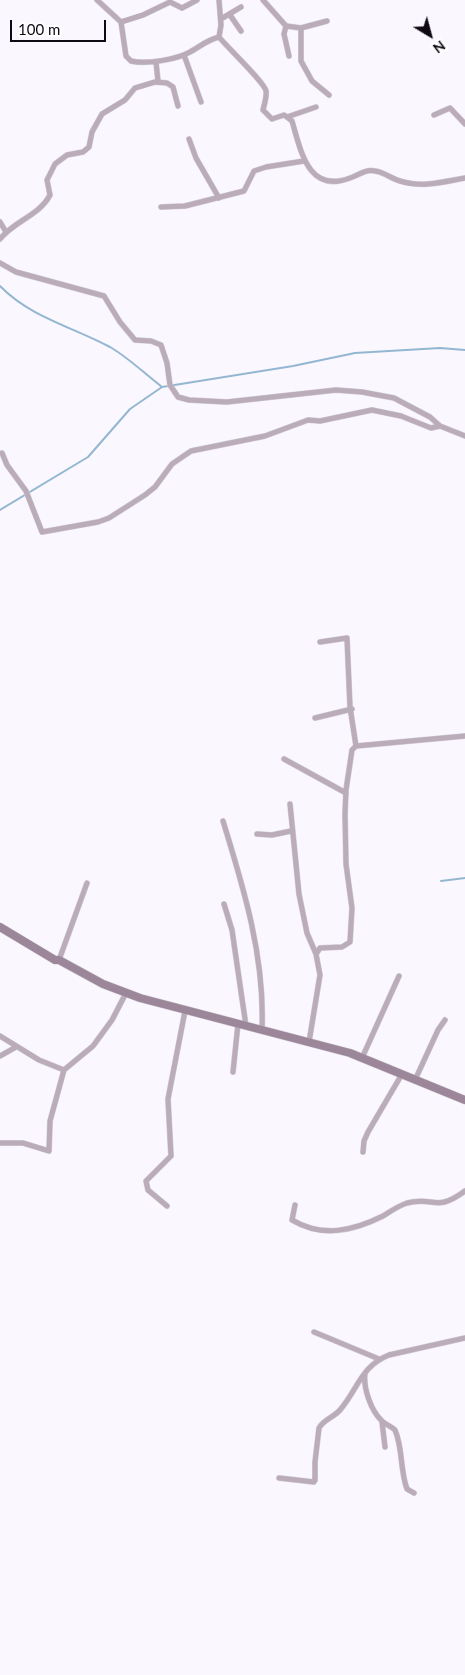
<!DOCTYPE html>
<html>
<head>
<meta charset="utf-8">
<style>
	body { margin:0 }
	#map { position:relative; width:465px; height:1675px; overflow:hidden; background:#fbf7fe; font-family:Lato,sans-serif }
	canvas { display:block }
	.north { position:absolute; left:405px; top:10px; width:50px; height:50px; -webkit-text-stroke:4px #fff; paint-order:stroke; rotate:143deg; font-size:14px; font-weight:700; line-height:20px; text-align:center; color:#0f0913 }
	.north::after { content:''; display:block; margin:auto; width:18px; height:22px; background:#0f0913; clip-path:polygon(50% 0,100% 100%,50% 72%,0 100%) }
	.scale { position:absolute; left:10px; top:20px; width:96px; height:22px; box-sizing:border-box; border:2px solid #0f0913; border-top:0; padding-left:6px; font-size:15px; line-height:18px; white-space:nowrap; color:#0f0913; -webkit-text-stroke:4px #fff; paint-order:stroke }
</style>
</head>
<body>
<div id="map">
<canvas width="465" height="1675"></canvas>
<div class="north">N</div>
<div class="scale">100 m</div>
</div>
<script>
const ctx = document.querySelector('canvas').getContext('2d');
ctx.lineJoin = 'round';
function stroke(path, color, width, dash) { ctx.strokeStyle = color; ctx.lineWidth = width; ctx.lineCap = dash ? 'butt' : 'round'; ctx.setLineDash(dash || []); ctx.stroke(path); }
const stream = new Path2D(`
	M0,286C30,317 73,327 110,347C129,358 145,374 162,387
	M0,510L88,457L130,409L162,387L293,366L355,353L440,348L465,350
	M441,881L465,878`);
const street = new Path2D(`
	M97,0L121,22L126,56L131,61C146,65 178,59 190,52C201,46 207,40 219,37
	M263,0L286,26L301,28L327,21
	M230,15L241,31
	M221,19L241,7
	M121,22L143,15L170,2L182,8L197,0
	M286,26L284,34L289,56
	M301,28V61L312,81L329,95
	M219,37C227,47 265,83 266,91C267,97 264,105 263,110L272,119L284,115L287,117L316,107
	M219,37L221,25L219,0
	M184,55L201,102
	M156,62L158,81
	M434,115L450,108L465,124
	M287,117L292,121C301,151 308,194 350,178C359,175 365,169 375,171C384,172 392,179 400,181C422,188 443,182 465,178
	M189,139L196,158L219,198
	M161,207L185,206L244,191L254,171L266,167L304,161
	M0,222L6,232
	M0,239C14,221 39,216 50,195L47,180L55,164L67,155L83,152L89,147L92,132L102,114L125,100L135,88L155,82L167,83L173,87L178,106
	M0,263L16,272L104,296L120,322L135,340L151,341L161,345L167,363L170,385L178,397L189,400L227,402L336,390L362,392L394,398L430,417L440,426L465,436
	M2,453L7,465L26,491L42,532L98,522L109,518L145,495L155,487L172,464L191,451L265,436L308,420L320,421L372,410L401,416L431,428L440,426
	M315,718L352,709
	M356,746L465,736
	M284,759L346,793
	M290,804L299,894L307,933L316,954L320,975L309,1042
	M223,821C244,889 265,958 262,1029
	M257,834L272,835L291,831
	M224,904L232,930L246,1026
	M316,954L320,948L342,947L350,942L352,908L346,864L345,814L346,790L352,750L356,746L350,707L347,638L320,642
	M59,960L87,883
	M0,1036L39,1060L64,1070
	M0,1056L16,1047
	M362,1058L399,976
	M233,1072L238,1024
	M415,1080L438,1030L445,1020
	M0,1143H23L49,1151L50,1121L64,1070L93,1046L112,1020L126,993
	M363,1152L364,1141L368,1132L402,1074
	M295,1205L292,1220C322,1238 353,1231 383,1216C391,1211 398,1206 407,1203C435,1196 435,1213 465,1191
	M167,1206L148,1190L146,1181L171,1156L168,1099L185,1011
	M314,1332L379,1359
	M365,1373C363,1388 371,1411 382,1421C386,1425 391,1426 395,1430C403,1448 400,1471 407,1489L414,1493
	M382,1422L385,1447
	M279,1478L314,1482
	M315,1480V1462L319,1428C323,1420 334,1417 340,1410C358,1389 361,1366 389,1355L465,1338`);
const secondary = new Path2D(`
	M0,927L55,960H59L103,984L140,998L350,1053L465,1100`);
stroke(stream, '#94b7d1', 2);
stroke(street, '#d5d1d8', 6);
stroke(secondary, '#d5d1d8', 9);
stroke(street, '#bbacb9', 5);
stroke(secondary, '#9c879a', 8);
</script>
</body>
</html>
